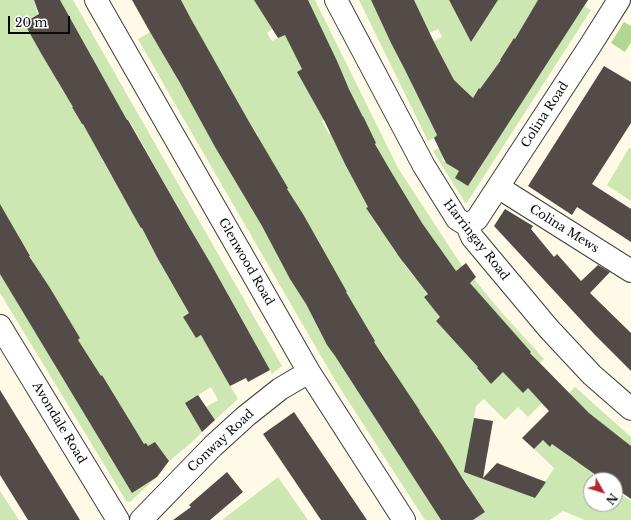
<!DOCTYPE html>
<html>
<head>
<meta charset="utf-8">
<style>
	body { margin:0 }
	#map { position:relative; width:631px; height:520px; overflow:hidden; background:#fffae7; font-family:"Libre Baskerville",serif }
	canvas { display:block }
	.north { position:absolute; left:583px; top:472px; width:40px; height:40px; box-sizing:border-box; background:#fff; border:1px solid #9d9d9d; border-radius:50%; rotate:129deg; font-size:11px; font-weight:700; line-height:16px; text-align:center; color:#0a0a0a }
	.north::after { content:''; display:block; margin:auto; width:14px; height:18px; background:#b6262b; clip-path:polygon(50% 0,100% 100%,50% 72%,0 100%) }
	.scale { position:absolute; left:8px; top:16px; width:62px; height:18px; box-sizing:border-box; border:2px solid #0a0a0a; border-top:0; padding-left:5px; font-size:12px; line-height:14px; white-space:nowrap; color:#0a0a0a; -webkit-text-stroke:3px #fff; paint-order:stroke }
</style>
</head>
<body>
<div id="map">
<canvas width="631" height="520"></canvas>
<div class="north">N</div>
<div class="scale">20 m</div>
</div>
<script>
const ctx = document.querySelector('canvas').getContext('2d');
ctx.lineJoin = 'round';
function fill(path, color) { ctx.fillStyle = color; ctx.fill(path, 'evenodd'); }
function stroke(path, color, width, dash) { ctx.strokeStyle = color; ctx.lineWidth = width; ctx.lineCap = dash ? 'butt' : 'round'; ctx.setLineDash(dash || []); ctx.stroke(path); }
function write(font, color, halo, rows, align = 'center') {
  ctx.font = font + ' "Libre Baskerville",serif'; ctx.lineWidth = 4; ctx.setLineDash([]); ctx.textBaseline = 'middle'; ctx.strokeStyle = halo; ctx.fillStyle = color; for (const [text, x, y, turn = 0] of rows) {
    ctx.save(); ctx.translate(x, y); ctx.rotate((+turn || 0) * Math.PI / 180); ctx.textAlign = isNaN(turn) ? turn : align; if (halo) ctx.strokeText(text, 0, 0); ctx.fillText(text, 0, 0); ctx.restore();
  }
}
const green = new Path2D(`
	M0,0H34L38,15L24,23L52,72L66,63L71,72L57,81L67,97L86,98L72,107L82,124L96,116L100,124L88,132L98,151L112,143L102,159L112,177L126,168L129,173L115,182L127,203H146L132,212L141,228L156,221L161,264L171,282L204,304L183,317L196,338L216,326L226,378V379L238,399L215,420L206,407L218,400L211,387L185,403L202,432L191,443L169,461L163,453L148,446L146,443L144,444L102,375L94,380L72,343L80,338L35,265L26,268L34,263L25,248L11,242L19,237L10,221L0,206Z
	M60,0H73L282,366L272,374L211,264L188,225L129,120H127Z
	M181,0H254L282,12L267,21L272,29L267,33L272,41L292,31L310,64L297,72L306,88L318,82V110L322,116L334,115L322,121L329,134L341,128L333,139L342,156L378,200L366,208L380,230L392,222L385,235L396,253L415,254L403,263L415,278L439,284L424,297L436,311L455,304L436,321L450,336L467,320L494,352L477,369L491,384L509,366L542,403L528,417L518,407L505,420L484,399L476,406L467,458L477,476L535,498L554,468L534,449L543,440L550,447L568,428L567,455L577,462L605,457L587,483L591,486V504H615V490L631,501V520H585L563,511L550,520H473L485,512L475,497L455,496L469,487L458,471L439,470L452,461L425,420H406L419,411L392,369H373L387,360L376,345L363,353L361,349L375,341L351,301L338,309L333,300L347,292L244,145L258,136L248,120L234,128L242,110L189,16Z
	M307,0H315L398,168L462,266L455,271L422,223L397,183L382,157Z
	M359,0H371L391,43L405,70L437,135L434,138L428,141Z
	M401,0H449L471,42L498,0H539L527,47L514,38L500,60L514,69L512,72L498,64L488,78L496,99L479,88L469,104L451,108L465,90L456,82L453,85L430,43L442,37L438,29L417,39Z
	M586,0L588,1L584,6L591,10L466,204L433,151L441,147L448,150L442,160L459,171L468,186L584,6Z
	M150,32L180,83L223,161L254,212L306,304L319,330L335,356L441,520H425L336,382L175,104L138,39Z
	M629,148L631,149V201L607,185Z
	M0,273L77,401L101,440L157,477L130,502L126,501L119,489L0,293Z
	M474,279L503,314L544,359L540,363L470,283Z
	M575,387L631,437V446L590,414L569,393Z
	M278,477L308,520H222Z
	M0,491L19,520H0Z`);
const forest = new Path2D(`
	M624,22L631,26V42L625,52L611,43Z`);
const building = new Path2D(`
	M34,0H60L127,120H128L188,225L211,264L270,370L248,382L246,378L230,386L201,335L196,338L183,317L189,313L158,259L142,228H141L134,216L83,124H82L72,107H73L42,55L24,23L39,14Z
	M132,0H181L191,19L248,120L288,188L287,189L303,214L347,292H346L375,341L374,342L420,411H419L442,445L463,479L485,512L473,520H441L335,356L327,345L306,304L290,279L262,226L215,147L180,83L150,32Z
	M254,0H308L337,61L349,89L363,117V116L376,143L375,144L390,170L422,223L456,271L466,263L476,277L470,283L531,352L530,353L589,413L631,446V499L615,488V480H603L552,444L550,447L543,440L534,449L522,438L549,411L528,388L523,393L503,372L491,384L477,368L478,367L436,321L440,317L424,297L428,294L400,258L366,208L368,207L345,164L325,122L297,72L302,69L285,35L278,38Z
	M371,0H414L434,42L454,80L473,98L479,88L480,89L501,60H500L514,38L515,39L538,0H588L468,186L455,178L459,171L446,163L434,138L437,135L405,70L391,43Z
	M449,0H498L471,42Z
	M604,66L631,82V123L592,184L631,209V242L577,207L572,215L528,186Z
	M0,204L30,256H29L50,288L80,338L78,340L101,376L102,375L144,444L146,443L148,446L155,442L169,461L157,477L132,493L0,274Z
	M505,209L533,226L531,229L554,257L557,254L581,281L598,265L610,272L590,293L631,333V371L595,335L494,226Z
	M0,390L80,520H28L0,475Z
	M198,395L215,420L202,432L185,403Z
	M294,412L367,520H321L263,434Z
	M474,418L493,421L483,478L497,463L546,482L535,498L464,472Z
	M227,472L243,492L210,520H173L191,507L189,505Z`);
const minor = new Path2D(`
	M96,0L309,372L404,520
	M336,0L424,166L457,219L467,225L472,237L549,329L592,375L631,409
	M498,187L631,271
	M467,225L477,219L590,46L619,0
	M0,326L118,520
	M141,520L213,446L246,416L280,389L309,372`);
const streetNames = [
	["Colina Road",545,115,-57],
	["Colina Mews",564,229,32],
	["Harringay Road",476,240,52],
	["Glenwood Road",246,262,60],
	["Avondale Road",59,423,59],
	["Conway Road",221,441,-43]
];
fill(green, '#cde7b3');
fill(forest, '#b1d792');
fill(building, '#524b47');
stroke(minor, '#3d3d3d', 24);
stroke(minor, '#fff', 22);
write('12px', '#0a0a0a', '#fff', streetNames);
</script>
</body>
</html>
